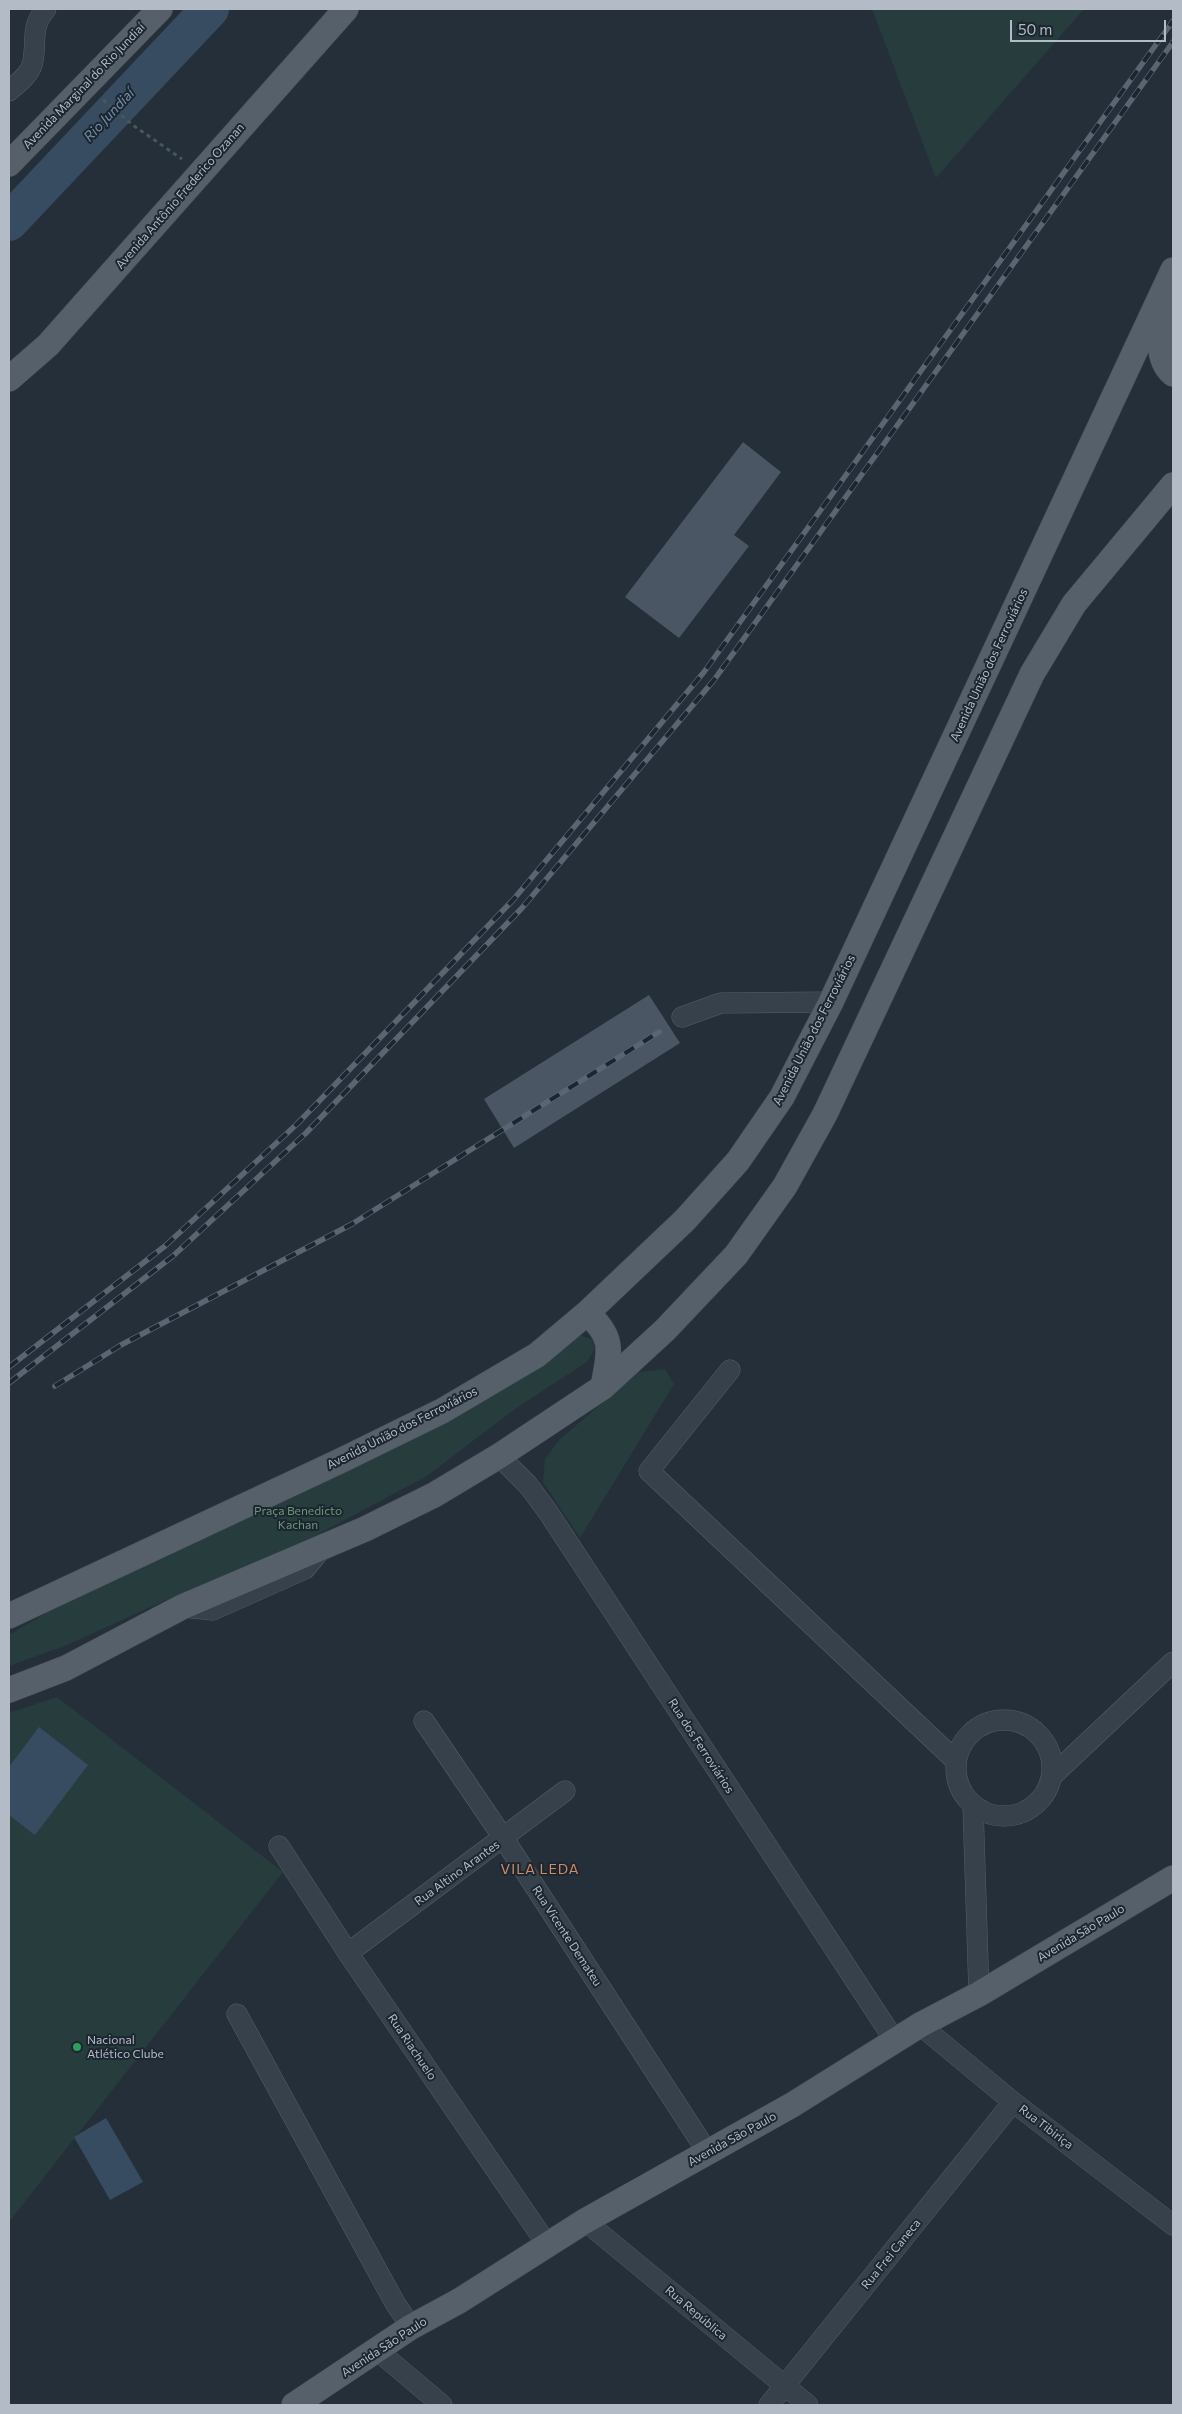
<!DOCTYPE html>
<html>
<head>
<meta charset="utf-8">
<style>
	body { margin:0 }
	#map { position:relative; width:1182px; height:2414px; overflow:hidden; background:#242f3a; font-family:Commissioner,sans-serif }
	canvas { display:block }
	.frame { position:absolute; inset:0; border:10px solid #b3bcc6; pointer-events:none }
	.scale { position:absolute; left:1010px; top:20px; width:156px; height:22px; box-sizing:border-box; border:2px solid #b3bcc6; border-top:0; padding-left:6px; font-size:15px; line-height:18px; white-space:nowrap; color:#b3bcc6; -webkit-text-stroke:4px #1c2630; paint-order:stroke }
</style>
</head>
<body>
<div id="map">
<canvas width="1182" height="2414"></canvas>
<div class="frame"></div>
<div class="scale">50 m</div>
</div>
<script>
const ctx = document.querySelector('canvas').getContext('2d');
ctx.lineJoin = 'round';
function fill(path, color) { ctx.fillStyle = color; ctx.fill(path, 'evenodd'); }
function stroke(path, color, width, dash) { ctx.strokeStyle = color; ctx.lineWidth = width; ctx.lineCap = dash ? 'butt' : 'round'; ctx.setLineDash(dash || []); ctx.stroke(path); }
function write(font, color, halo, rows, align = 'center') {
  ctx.font = font + ' Commissioner,sans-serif'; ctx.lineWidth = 4; ctx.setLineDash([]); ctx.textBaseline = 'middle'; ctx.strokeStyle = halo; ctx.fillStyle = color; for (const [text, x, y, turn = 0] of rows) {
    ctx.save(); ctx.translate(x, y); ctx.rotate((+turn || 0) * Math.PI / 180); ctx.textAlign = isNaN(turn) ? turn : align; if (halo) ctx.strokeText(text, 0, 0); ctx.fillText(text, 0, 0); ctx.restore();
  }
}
const green = new Path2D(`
	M872,9H1084L936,178Z
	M578,1335L592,1339L595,1349L587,1362L515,1409L427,1476L311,1538L186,1591L67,1645L9,1666V1635L46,1613L205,1534Z
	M665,1369L674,1384L580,1538L543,1482L545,1459L560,1439L639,1372Z
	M57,1697L283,1872L9,2222V1713Z`);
const water = new Path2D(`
	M39,1727L88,1765L35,1835L9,1815V1767Z
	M106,2118L143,2182L110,2200L74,2137Z`);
const river = new Path2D(`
	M9,222L210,9`);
const building = new Path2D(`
	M743,442L781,472L734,535L749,546L679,638L625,597Z
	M649,995L680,1043L514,1148L484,1099Z`);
const path = new Path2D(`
	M103,100L134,126L182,159`);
const minor = new Path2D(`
	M9,91C17,84 29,75 32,65C38,43 29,28 46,9
	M682,1017L721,1003L831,1002
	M730,1370L649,1471L955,1760
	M499,1456L528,1485L548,1512L895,2041
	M182,1607L213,1610L305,1569L323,1547
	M956 1768a48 48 0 1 1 96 0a48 48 0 1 1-96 0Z
	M424,1721L504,1839L708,2153
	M1052,1776L1173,1662
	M973,1806L979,1994
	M279,1846L348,1953L548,2246
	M348,1953L565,1791
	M237,2014L395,2303L411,2327
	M920,2025L1013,2102L1173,2225
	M585,2221L808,2405
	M378,2351L442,2405
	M769,2405L1013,2102`);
const major = new Path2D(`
	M9,164L160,9
	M1165,306C1161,328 1154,358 1173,374
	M9,379L48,345L346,9
	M587,1313C616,1339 609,1352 603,1387
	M9,1616L340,1461L442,1411L537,1355L587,1313L685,1220L738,1161L782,1097L831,1002L1173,270
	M9,1690L66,1668L182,1607L365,1529L434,1495L499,1456L603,1387L665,1330L736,1255L785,1186L825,1114L1032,674L1074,604L1173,485
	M294,2405L411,2327L459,2301L585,2221L792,2105L920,2025L979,1994L1173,1878`);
const rail = new Path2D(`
	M9,1367L165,1246L297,1124L513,900L704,672L1173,21
	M9,1383L173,1256L306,1133L522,908L714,680L1173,42
	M55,1386L121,1345L352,1224L659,1032`);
const markers = [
	[77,2047,5,"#2e9e5b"]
];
const streetNames = [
	["Avenida Marginal do Rio Jundiaí",84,86,-46],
	["Avenida Antônio Frederico Ozanan",180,196,-49],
	["Avenida União dos Ferroviários",989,665,-65],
	["Avenida União dos Ferroviários",814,1030,-63],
	["Avenida União dos Ferroviários",402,1428,-27],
	["Rua dos Ferroviários",701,1746,57],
	["Rua Altino Arantes",457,1873,-36],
	["Avenida São Paulo",1081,1933,-31],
	["Rua Vicente Demateu",567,1936,57],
	["Rua Riachuelo",412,2047,56],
	["Rua Tibiriça",1046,2127,37],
	["Avenida São Paulo",732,2139,-29],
	["Rua Frei Caneca",891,2254,-51],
	["Rua República",696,2313,40],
	["Avenida São Paulo",384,2347,-33]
];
const parkNames = [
	["Praça Benedicto",298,1511],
	["Kachan",298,1525]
];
const poiNames = [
	["Nacional",87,2040],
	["Atlético Clube",87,2054]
];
const waterNames = [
	["Rio Jundiaí",109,115,-47]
];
const neighbourhoodNames = [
	["VILA LEDA",540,1869]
];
fill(green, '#273c3c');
fill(water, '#384c61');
stroke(river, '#384c61', 38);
fill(building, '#4a5663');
stroke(minor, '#555f69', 21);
stroke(major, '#404a54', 26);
stroke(path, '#45595b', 3, [4, 4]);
stroke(minor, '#37414b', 20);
stroke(major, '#55606b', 25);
stroke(rail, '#596572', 5.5);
stroke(rail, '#1c2630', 4, [11]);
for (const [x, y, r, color] of markers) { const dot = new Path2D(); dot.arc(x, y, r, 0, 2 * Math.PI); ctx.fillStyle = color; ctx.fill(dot); stroke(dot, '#1c2630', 2); }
write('12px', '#b3bcc6', '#1c2630', streetNames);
write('12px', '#6b9672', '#1c2630', parkNames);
write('12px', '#b3bcc6', '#1c2630', poiNames, 'left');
write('italic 14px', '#748ea9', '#1c2630', waterNames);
ctx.letterSpacing = '1px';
write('14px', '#cf8c65', '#1c2630', neighbourhoodNames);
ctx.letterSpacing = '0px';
</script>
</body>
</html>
